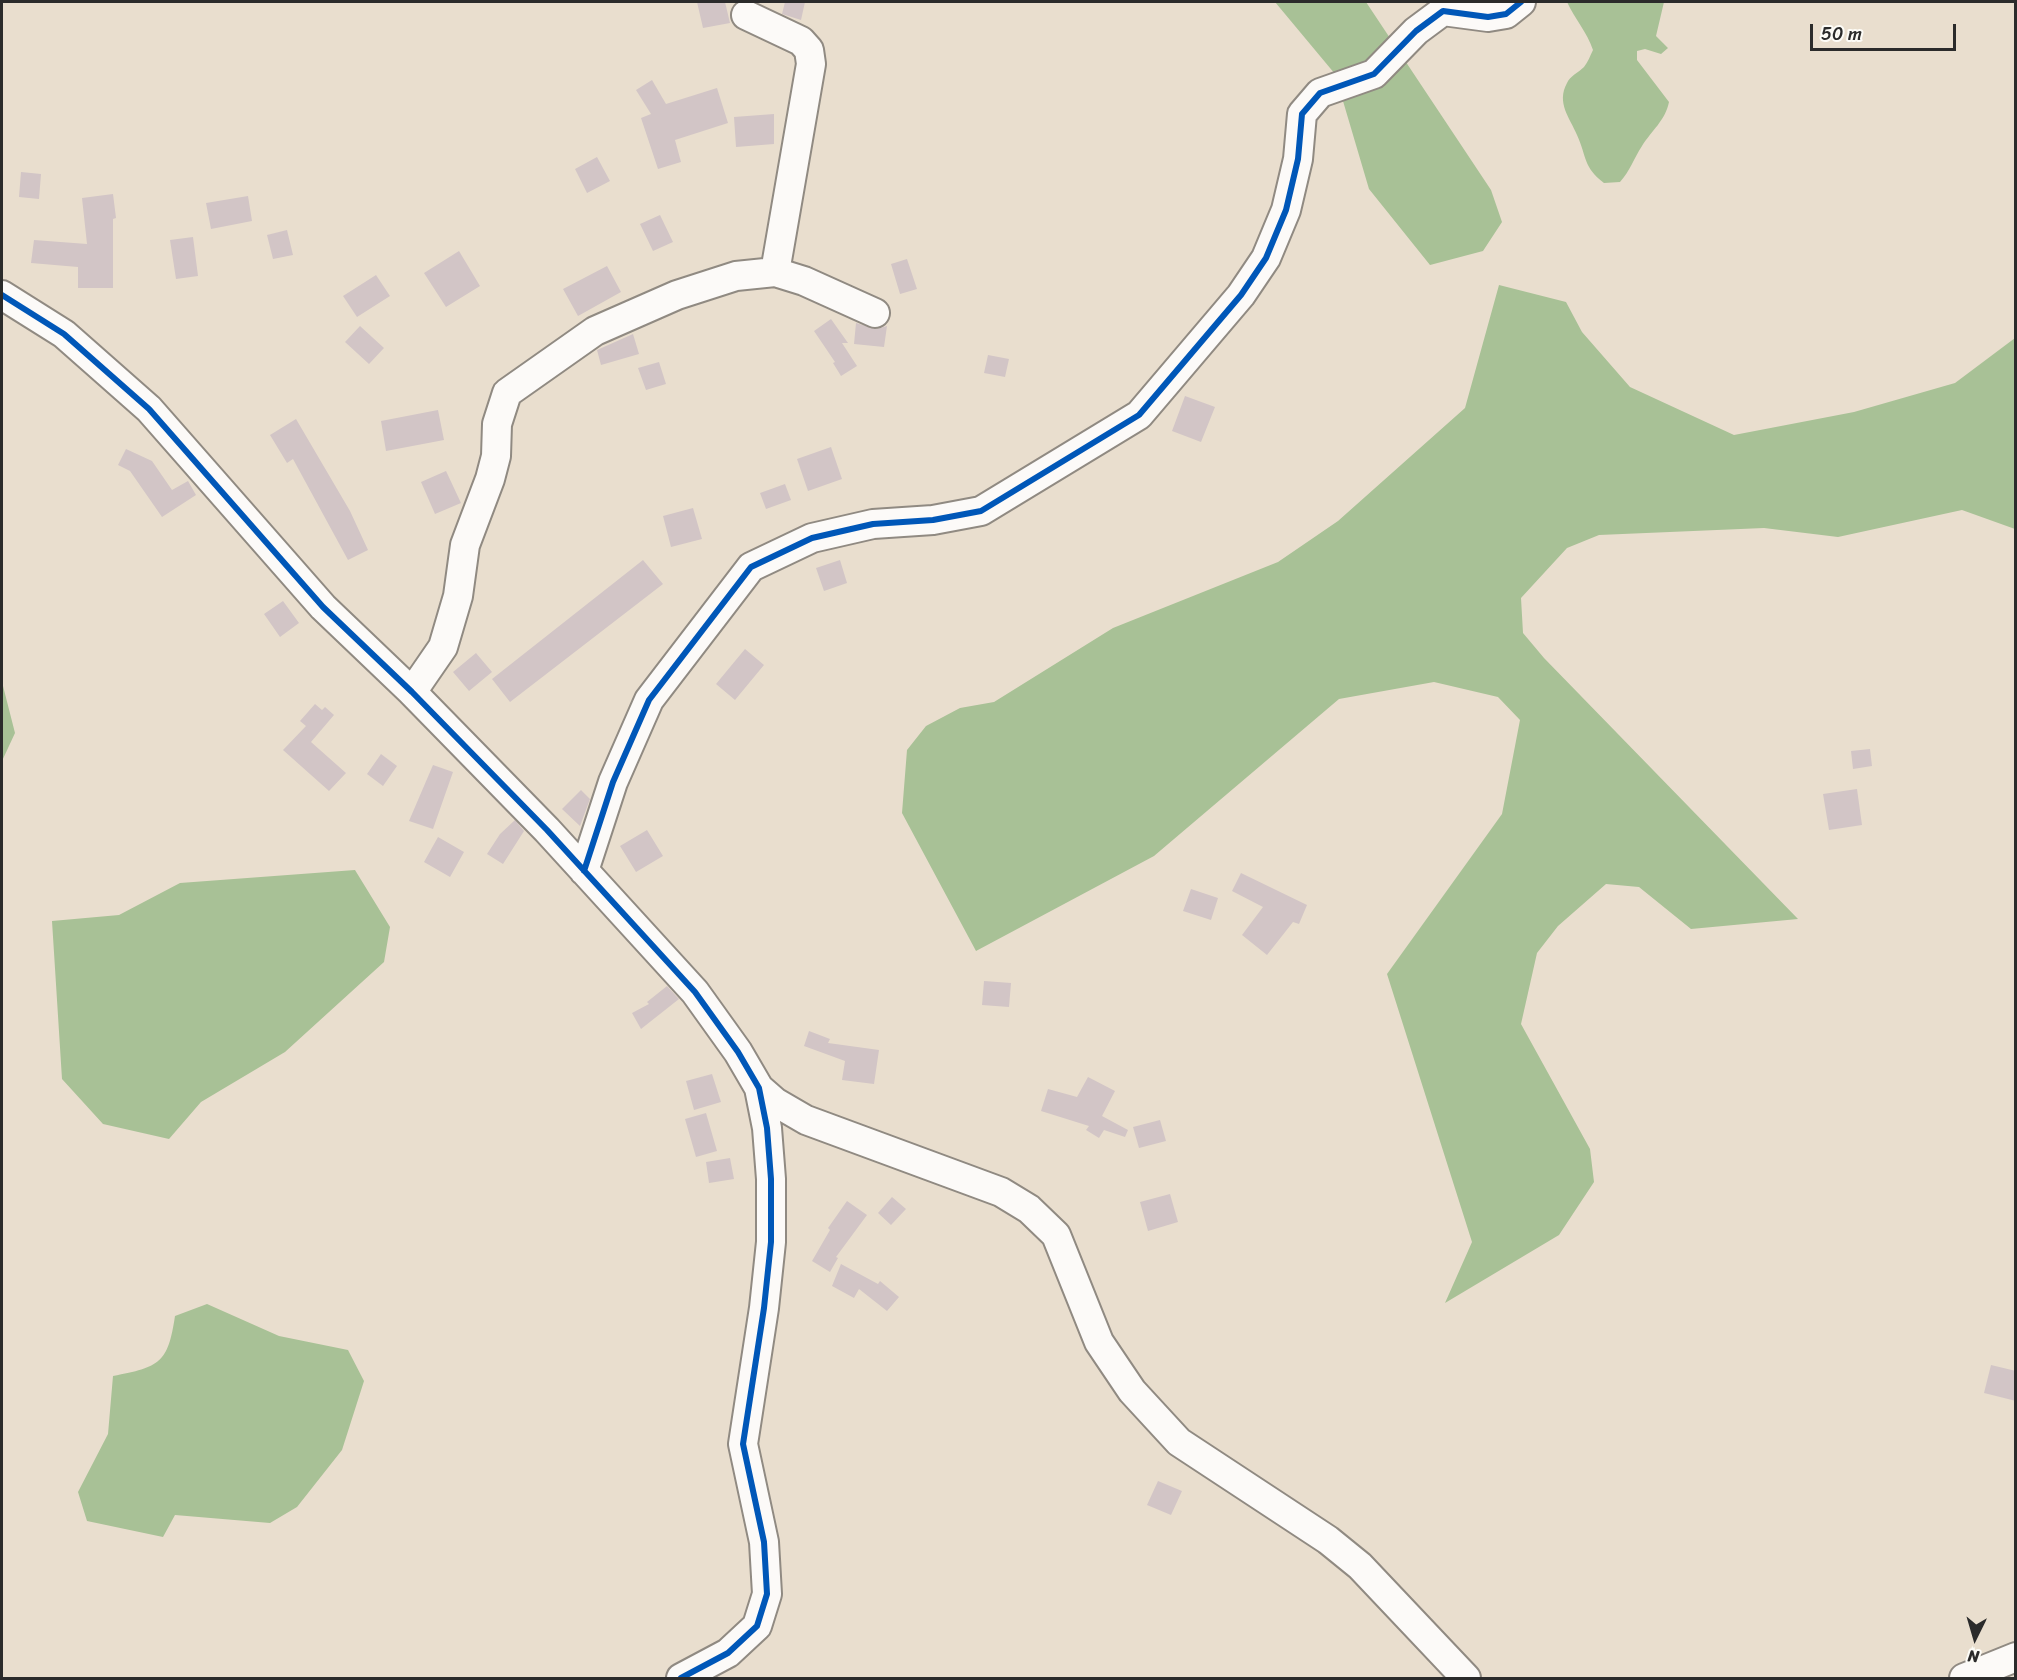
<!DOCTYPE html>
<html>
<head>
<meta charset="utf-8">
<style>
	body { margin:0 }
	#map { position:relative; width:2017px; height:1680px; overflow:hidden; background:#e9dece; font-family:Sriracha,sans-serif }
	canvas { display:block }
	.frame { position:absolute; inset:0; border:3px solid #2b2b2b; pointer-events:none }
	.north { position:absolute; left:1945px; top:1608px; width:60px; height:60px; -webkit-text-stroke:4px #fdfcf7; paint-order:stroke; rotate:185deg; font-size:16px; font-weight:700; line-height:24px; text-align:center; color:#2b2b2b }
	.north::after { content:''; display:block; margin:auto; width:21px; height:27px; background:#2b2b2b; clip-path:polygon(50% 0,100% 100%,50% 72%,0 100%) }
	.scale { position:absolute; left:1810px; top:24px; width:146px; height:27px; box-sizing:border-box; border:3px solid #2b2b2b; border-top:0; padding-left:8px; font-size:18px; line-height:21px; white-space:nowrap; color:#2b2b2b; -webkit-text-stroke:4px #fdfcf7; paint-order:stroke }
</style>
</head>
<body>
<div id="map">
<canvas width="2017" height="1680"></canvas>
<div class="frame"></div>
<div class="north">N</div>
<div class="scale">50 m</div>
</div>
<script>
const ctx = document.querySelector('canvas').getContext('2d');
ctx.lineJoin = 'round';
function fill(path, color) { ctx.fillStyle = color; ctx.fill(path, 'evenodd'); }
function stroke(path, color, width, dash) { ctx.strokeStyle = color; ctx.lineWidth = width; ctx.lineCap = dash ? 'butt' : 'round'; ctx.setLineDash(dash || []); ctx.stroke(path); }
const forest = new Path2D(`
	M1275,2H1366L1491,190L1502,222L1483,251L1430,265L1369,189L1335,74Z
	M1567,2H1664L1656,36L1668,48L1661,54L1645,49L1637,51V60L1669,102C1665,121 1652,130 1642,146C1634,158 1630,171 1620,182L1604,183C1583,167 1587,157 1577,135C1570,118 1556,103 1567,83C1570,76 1579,72 1584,67C1588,62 1590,56 1593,50C1587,32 1575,19 1567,2Z
	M1499,285L1566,302L1582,332L1630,387L1734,435L1854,412L1955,383L2015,338V529L1962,510L1838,537L1764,528L1599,535L1567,548L1521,598L1523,633L1544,658L1798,919L1691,929L1639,887L1606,884L1558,926L1537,953L1521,1024L1590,1149L1594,1182L1559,1235L1445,1303L1472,1242L1387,974L1502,814L1520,720L1498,697L1434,682L1339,699L1154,856L976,951L902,813L907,750L926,726L960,708L994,702L1113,628L1278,562L1338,521L1465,408Z
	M2,682L15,733L2,761Z
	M355,870L390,927L384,962L285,1052L201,1102L169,1139L103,1124L62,1079L52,921L119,915L180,883Z
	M207,1304L279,1336L348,1350L364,1381L342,1450L297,1507L270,1523L175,1515L163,1537L87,1521L78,1492L108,1434L113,1376C160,1367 168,1363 175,1316Z`);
const building = new Path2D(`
	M697,2H725L730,23L703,28Z
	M785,2H805L801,20L782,14Z
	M652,80L666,104L717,88L728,123L675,140L681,162L658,169L641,118L651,114L636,90Z
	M774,114V144L736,147L734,117Z
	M597,157L610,181L587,193L575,169Z
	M21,172L41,174L39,199L19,197Z
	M113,194L116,218L113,219V288H78V267L31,263L34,240L87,244L82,198Z
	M248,196L252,221L211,229L206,203Z
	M660,215L673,242L653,251L640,224Z
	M287,230L293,255L273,259L267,235Z
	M193,237L198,276L176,279L170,240Z
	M459,251L480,286L446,307L424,273Z
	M907,259L917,289L900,294L891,264Z
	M607,266L621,292L578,316L563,289Z
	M376,275L390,296L357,317L343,296Z
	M831,319L848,343H842L857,366L841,376L833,363L835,362L814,331Z
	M856,323L876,329L887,326L884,347L854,344Z
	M360,326L384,348L369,364L345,342Z
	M633,334L639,354L601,365L597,350Z
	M988,355L1009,359L1005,377L984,373Z
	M659,362L666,384L646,390L638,368Z
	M1185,396L1215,407L1201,442L1172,431Z
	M438,410L444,440L386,451L381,421Z
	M296,419L350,511L368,550L348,560L293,459L287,463L270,435Z
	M831,447L842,479L808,491L797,459Z
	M126,449L152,461L172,490L188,481L196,495L162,517L130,471L118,465Z
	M446,471L461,503L435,514L421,482Z
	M785,484L791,500L766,509L760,493Z
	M693,508L702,539L671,547L663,516Z
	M643,560L663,584L510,702L492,679Z
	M840,560L847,583L824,591L816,568Z
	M283,601L299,623L280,637L264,614Z
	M745,649L764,665L735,700L716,684Z
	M476,653L492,672L469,691L453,672Z
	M315,704L322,710L325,707L334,715L311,742L346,773L329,791L283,750L306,726L300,721Z
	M1870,749L1872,766L1853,769L1851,751Z
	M381,754L397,766L383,786L367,774Z
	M433,765L453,772L433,829L409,821Z
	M1857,789L1862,825L1829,830L1823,794Z
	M581,790L590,799L580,826L562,809Z
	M515,820L524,831L503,864L487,854L500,834Z
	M647,830L663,856L636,872L620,846Z
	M438,837L464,852L450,877L424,862Z
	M1241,873L1307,905L1299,924L1293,922L1267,955L1242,935L1263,907L1232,891Z
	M1191,889L1218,898L1211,920L1183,911Z
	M984,981L1011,983L1009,1007L982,1005Z
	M667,986L679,999L641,1029L632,1013L649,1004L647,1002Z
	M809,1031L830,1039L828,1043L879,1050L874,1084L842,1080L845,1061L804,1046Z
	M712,1074L721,1102L694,1110L686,1081Z
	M1088,1077L1115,1091L1102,1116L1128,1130L1125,1137L1104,1130L1099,1138L1086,1130L1089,1126L1041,1111L1048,1089L1077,1097Z
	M706,1113L717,1151L696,1157L685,1119Z
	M1160,1120L1166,1141L1139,1148L1133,1127Z
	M730,1158L734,1179L709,1183L706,1162Z
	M1170,1194L1178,1222L1148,1231L1140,1202Z
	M892,1197L906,1209L891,1225L878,1213Z
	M847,1201L867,1215L836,1257L838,1258L830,1272L812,1261L830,1230L828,1228Z
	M841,1264L878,1284L880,1281L899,1297L887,1311L859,1289L854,1298L832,1286Z
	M1991,1365L2016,1371V1401L1984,1393Z
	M1158,1481L1182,1491L1171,1515L1147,1505Z`);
const minor = new Path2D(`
	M746,15L801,41L809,50L811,64L775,272
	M2,295L64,334L149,409L323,607L412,692L547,830L695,992L738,1052L759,1088L767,1128L771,1179V1242L764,1308L743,1444L764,1542L767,1594L757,1626L728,1653L681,1678
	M412,692L443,647L458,596L465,545L490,479L496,456L497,424L507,393L595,331L677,295L736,276L775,272L804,281L875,313
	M584,871L613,782L649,700L751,567L812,538L873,524L933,520L981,511L1139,415L1241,295L1266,258L1286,210L1298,159L1302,114L1320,93L1374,74L1416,31L1443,11L1488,17L1506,14L1521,2
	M759,1088L775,1102L806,1120L1001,1192L1029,1209L1056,1235L1099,1342L1132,1391L1179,1442L1328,1540L1360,1566L1466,1678
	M1964,1678L2016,1657`);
const cycleway = new Path2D(`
	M2,295L64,334L149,409L323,607L412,692L547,830L695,992L738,1052L759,1088L767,1128L771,1179V1242L764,1308L743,1444L764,1542L767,1594L757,1626L728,1653L681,1678
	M584,871L613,782L649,700L751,567L812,538L873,524L933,520L981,511L1139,415L1241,295L1266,258L1286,210L1298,159L1302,114L1320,93L1374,74L1416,31L1443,11L1488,17L1506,14L1521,2`);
fill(forest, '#a8c196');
fill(building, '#d2c5c6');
stroke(minor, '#908a82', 32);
stroke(minor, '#fcfaf8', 28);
stroke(cycleway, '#0057b8', 6);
</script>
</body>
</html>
